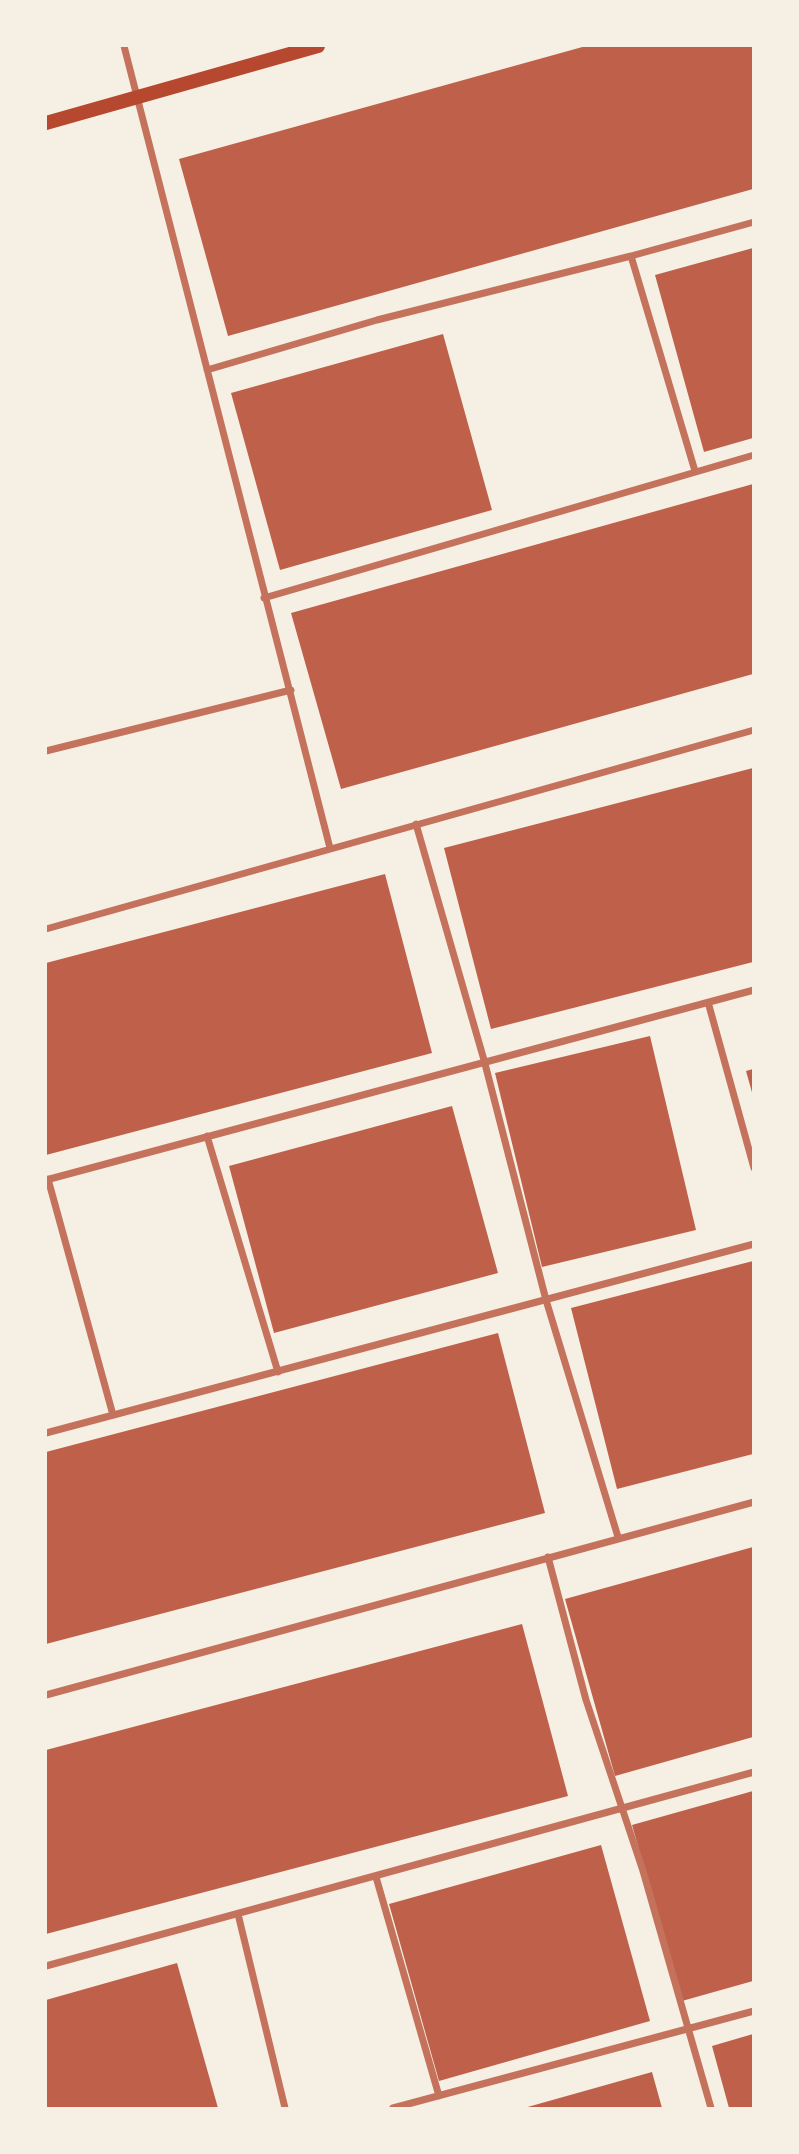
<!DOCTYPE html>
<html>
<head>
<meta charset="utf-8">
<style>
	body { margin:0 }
	#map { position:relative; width:799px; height:2154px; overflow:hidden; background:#f6efe4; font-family:Manrope,sans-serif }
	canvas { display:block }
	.frame { position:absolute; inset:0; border:47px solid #f6efe4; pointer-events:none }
</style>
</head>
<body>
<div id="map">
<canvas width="799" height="2154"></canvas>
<div class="frame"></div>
</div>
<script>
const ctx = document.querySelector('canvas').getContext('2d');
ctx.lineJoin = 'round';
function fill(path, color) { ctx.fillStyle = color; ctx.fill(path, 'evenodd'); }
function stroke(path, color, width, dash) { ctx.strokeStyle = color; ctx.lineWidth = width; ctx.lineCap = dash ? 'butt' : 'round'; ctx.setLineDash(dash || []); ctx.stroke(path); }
const building = new Path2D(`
	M586,46H753V189L228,336L179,159Z
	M753,248V438L704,452L655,275Z
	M443,334L492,510L280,570L231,393Z
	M753,484V674L341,789L291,613Z
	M753,768V962L491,1029L444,848Z
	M385,874L432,1053L46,1155V963Z
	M650,1036L696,1230L542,1267L495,1073Z
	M753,1069V1096L746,1071Z
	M452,1106L498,1273L274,1333L229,1166Z
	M753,1261V1454L617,1489L571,1308Z
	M498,1333L545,1513L46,1644V1452Z
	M753,1547V1737L615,1776L565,1599Z
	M522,1624L568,1796L46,1934V1750Z
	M753,1791V1981L682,2001L632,1825Z
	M601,1845L650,2021L439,2081L389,1904Z
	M177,1963L218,2108H46V2000Z
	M753,2034V2108H729L712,2046Z
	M652,2072L662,2108H524Z`);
const minor = new Path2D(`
	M124,46L330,848
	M207,370L377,320L631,256
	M695,471L631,256L754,222
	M264,598L754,455
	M46,751L291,690
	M416,824L484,1060L546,1300L618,1537
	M46,929L754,730
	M708,1002L754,1168
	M207,1136L278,1372
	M48,1179L113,1415
	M46,1180L754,990
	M46,1433L754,1244
	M548,1557L586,1700L643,1871L711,2108
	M46,1695L754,1502
	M376,1877L439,2096
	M238,1914L285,2108
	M46,1966L754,1772
	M393,2108L754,2011`);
const secondary = new Path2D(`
	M46,123L318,46`);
fill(building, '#bf614a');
stroke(minor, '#c5725c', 7);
stroke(secondary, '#b5482f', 14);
</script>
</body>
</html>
